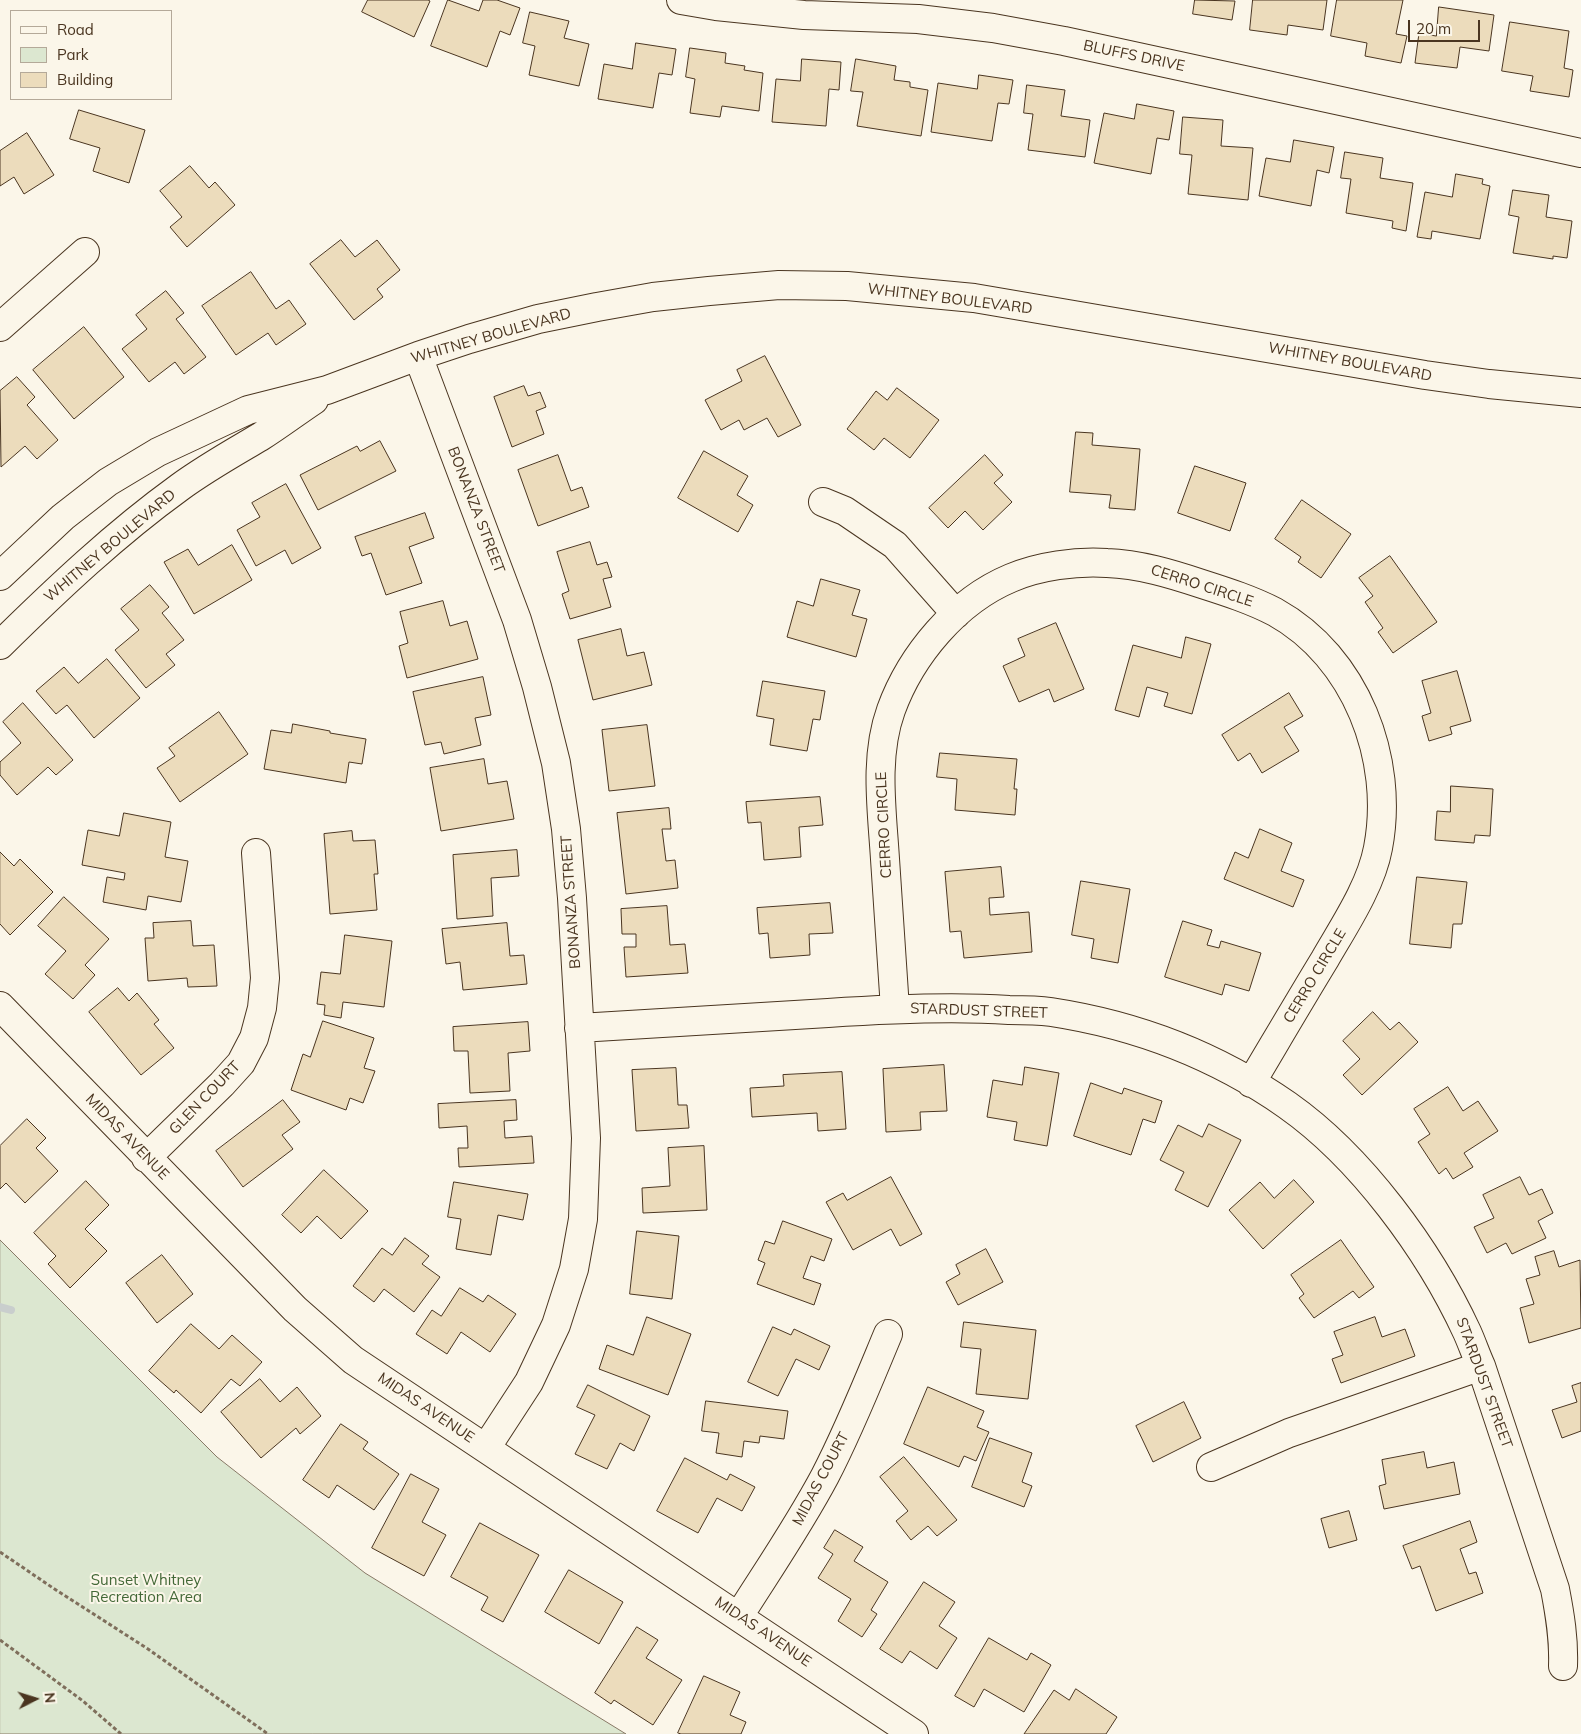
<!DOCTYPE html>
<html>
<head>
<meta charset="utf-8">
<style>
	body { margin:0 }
	#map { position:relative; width:1581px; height:1734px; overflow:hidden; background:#fbf6e9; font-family:Mulish,sans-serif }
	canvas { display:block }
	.legend { position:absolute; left:10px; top:10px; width:162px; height:90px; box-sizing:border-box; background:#fbf6e9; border:1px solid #b4a999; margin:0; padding:6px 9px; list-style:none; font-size:15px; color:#4a3520 }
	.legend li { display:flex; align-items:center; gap:10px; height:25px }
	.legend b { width:25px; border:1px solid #b4a999 }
	.north { position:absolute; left:10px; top:1674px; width:50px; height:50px; -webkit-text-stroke:4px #fbf6e9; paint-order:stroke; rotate:85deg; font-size:14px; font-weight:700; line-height:20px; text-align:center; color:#4a3520 }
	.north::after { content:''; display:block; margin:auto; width:18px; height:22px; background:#4a3520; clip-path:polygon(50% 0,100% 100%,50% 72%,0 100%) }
	.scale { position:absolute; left:1408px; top:20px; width:72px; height:22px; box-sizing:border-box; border:2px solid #4a3520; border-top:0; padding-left:6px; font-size:15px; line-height:18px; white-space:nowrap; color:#4a3520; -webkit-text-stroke:4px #fbf6e9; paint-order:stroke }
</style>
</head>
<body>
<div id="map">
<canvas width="1581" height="1734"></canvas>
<ul class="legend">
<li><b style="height:6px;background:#fbf6e9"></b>Road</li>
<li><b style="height:14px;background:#dce7d0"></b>Park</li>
<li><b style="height:14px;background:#ecdcbc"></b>Building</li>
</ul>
<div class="north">N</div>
<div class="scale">20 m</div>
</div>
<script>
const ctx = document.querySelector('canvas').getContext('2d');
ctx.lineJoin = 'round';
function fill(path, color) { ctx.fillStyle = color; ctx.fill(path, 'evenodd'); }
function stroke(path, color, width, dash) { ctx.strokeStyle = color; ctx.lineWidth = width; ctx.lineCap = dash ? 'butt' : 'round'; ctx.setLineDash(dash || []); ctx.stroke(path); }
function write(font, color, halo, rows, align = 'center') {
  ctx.font = font + ' Mulish,sans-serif'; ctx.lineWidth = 4; ctx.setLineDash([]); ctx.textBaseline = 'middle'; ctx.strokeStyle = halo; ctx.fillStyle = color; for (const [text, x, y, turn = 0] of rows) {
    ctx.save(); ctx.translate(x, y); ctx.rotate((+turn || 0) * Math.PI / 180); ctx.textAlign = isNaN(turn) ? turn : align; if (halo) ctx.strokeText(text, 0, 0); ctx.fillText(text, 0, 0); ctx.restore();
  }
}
const green = new Path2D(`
	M0,1240L217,1457L365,1573L626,1734H0Z`);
const stream = new Path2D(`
	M0,1307L11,1310`);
const building = new Path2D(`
	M368,0H428L430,1L414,37L362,12Z
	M448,0L479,11L483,0H497L520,8L510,35L500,31L487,67L431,46Z
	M1195,0L1235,1L1232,20L1193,14Z
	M1253,0H1327L1323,30L1288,25L1287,35L1250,30Z
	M1337,0H1403L1396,34L1407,36L1401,63L1365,56L1367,43L1331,36Z
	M1439,7L1494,15L1489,51L1460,47L1457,68L1415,63L1419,33L1436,36Z
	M530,12L569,21L564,38L589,44L579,86L529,75L535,46L523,43Z
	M1510,22L1569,31L1564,68L1573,70L1569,97L1530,91L1533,76L1502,71Z
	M636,43L676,49L672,75L659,73L653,108L598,99L604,64L632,69Z
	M690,48L726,53L725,63L745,66L744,70L763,73L759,111L722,106L720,117L690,113L695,79L686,77Z
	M802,59L841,62L839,90L829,89L826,126L772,122L776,79L800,81Z
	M856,59L896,66L894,80L910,82V87L928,90L921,136L857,126L863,92L851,91Z
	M979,75L1013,80L1009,104L998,103L992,141L931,132L938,83L977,89Z
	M1027,85L1065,90L1061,116L1090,120L1085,157L1028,150L1033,114L1024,113Z
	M1137,104L1174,111L1169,140L1157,138L1151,174L1094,163L1104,113L1134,119Z
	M79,110L145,130L129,183L93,171L100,148L70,139Z
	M1183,117L1223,120L1221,146L1253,148L1248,200L1188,194L1192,155L1180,154Z
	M27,133L54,175L24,194L14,177L0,186V151Z
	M1294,140L1334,147L1329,173L1317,170L1311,206L1259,196L1266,158L1290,162Z
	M1345,152L1383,158L1380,178L1413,183L1406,231L1392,228L1393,221L1346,213L1351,179L1341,178Z
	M190,166L209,188L215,182L235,205L187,247L170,227L182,217L160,191Z
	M1456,174L1483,179L1482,184L1490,186L1480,239L1432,231L1431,239L1417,237L1425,192L1452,197Z
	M1513,190L1549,195L1546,217L1572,221L1567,258L1553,256V259L1513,253L1519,217L1509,215Z
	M341,240L355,257L377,240L400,270L377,289L383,297L354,320L310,264Z
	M251,272L276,309L289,300L306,324L276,345L268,333L236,355L202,306Z
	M166,291L184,313L176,319L206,357L184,374L175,362L149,382L122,349L147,329L136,315Z
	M84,327L124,377L74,419L33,370Z
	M765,356L801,425L778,437L767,418L744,430L739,420L721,430L705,400L742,381L737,370Z
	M17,377L35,397L27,405L58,440L37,459L25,446L1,467L0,391Z
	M524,386L528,396L540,392L546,407L536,411L544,434L512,447L494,397Z
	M897,388L939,420L910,458L884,438L874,450L847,429L876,391L887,400Z
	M1076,432L1093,433L1092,445L1140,449L1135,510L1109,508L1111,495L1070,492Z
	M380,441L396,471L318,510L300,475L357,446L360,451Z
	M704,451L748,476L737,495L753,505L738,532L678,498Z
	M558,455L571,491L582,487L589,507L538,526L518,470Z
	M985,455L1003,475L994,483L1012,502L983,530L965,511L948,528L929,508Z
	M1195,466L1246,483L1230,531L1178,513Z
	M286,484L321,548L292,564L285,550L256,566L237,530L260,517L252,503Z
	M1302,500L1351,534L1321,578L1298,562L1301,557L1275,539Z
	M425,513L434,538L409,547L422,583L386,595L371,553L362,556L355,537Z
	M590,542L597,565L607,562L612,577L603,579L611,607L570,619L562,594L569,591L557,552Z
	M232,545L252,580L194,614L164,562L188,549L198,565Z
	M1390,556L1437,622L1393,653L1378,632L1383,628L1365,602L1373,596L1359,578Z
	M821,579L860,590L852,615L867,619L856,657L787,637L797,601L813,606Z
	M150,585L169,607L162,613L184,640L166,654L175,665L146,688L115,650L139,630L121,609Z
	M443,601L450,626L467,621L478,659L407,678L399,646L408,643L400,612Z
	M1056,623L1084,689L1054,702L1049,689L1019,702L1003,666L1025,656L1018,639Z
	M621,629L627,656L644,652L652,685L593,700L578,640Z
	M1186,637L1211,644L1192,714L1164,706L1168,693L1147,687L1139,717L1115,710L1133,645L1181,658Z
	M107,659L140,698L94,738L67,705L56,714L36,691L64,667L78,683Z
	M1457,671L1471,721L1450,727L1452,734L1429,741L1422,716L1431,713L1422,681Z
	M483,677L491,715L475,718L481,745L444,754L441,742L425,745L413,692Z
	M763,681L825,691L820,720L813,719L807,751L770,745L774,719L757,716Z
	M1289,693L1303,716L1284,727L1299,751L1262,773L1250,753L1238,761L1222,735Z
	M23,703L73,760L56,775L48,767L17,795L0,775V762L21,743L3,722Z
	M219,712L248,754L180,802L157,768L175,756L169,748Z
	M293,724L330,731V733L366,739L362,764L349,762L346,783L264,769L271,730L291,733Z
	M647,725L655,786L609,791L602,730Z
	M940,753L1017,759L1014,789H1017L1015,815L955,810L957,779L937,777Z
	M484,759L488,784L507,781L514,819L441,831L430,768Z
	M1451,786L1493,789L1490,836L1475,835L1474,843L1435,840L1437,811L1450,812Z
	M820,797L823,825L799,827L801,857L764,860L761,822L748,823L746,802Z
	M669,808L671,829H662L666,861L675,860L678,888L626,894L617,813Z
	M124,813L171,822L165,857L188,861L181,902L148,896L146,910L103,902L107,877L124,880L125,873L82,865L88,830L119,836Z
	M1260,829L1292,843L1281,871L1304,880L1293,907L1224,879L1235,852L1248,858Z
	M352,831L353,841L375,840L378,874H374L377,910L330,914L324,834Z
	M517,850L519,876L491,878L493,916L457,919L453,855Z
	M0,852L14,866L20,859L53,892L10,935L0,924Z
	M1001,867L1004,897L989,898L990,915L1029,912L1032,952L964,958L961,931L950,932L945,872Z
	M1417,877L1467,882L1462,924H1453L1451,948L1410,944Z
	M1081,881L1130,889L1118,963L1091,958L1094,939L1072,935Z
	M64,897L109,939L85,965L95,975L73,999L45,974L66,951L38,926Z
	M830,903L833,933L809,934L810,955L770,958L768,933L759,934L757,908Z
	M667,906L670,945L685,944L688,973L626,977L624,947H636V934H622L621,909Z
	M191,921L193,946L214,945L217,986L188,987L187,978L148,981L145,938H154L153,923Z
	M1183,921L1212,930L1207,945L1219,948L1221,941L1261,953L1249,991L1225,984L1222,995L1165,977Z
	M507,923L510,956L524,955L527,984L463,990L460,962L446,964L442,929Z
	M345,935L392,941L384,1007L343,1002L341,1018L324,1015L325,1005L317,1004L321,972L340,974Z
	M118,988L129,1001L137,993L159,1020L154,1024L174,1048L141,1075L89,1012Z
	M1373,1012L1390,1030L1399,1022L1418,1042L1362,1095L1343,1075L1360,1059L1343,1041Z
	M323,1021L374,1038L364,1068L375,1071L363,1103L350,1098L346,1110L291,1090L303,1054L310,1057Z
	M528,1022L530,1051L508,1053L510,1091L470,1093L468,1051H454L453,1027Z
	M944,1065L947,1111L920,1112L921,1130L886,1132L883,1069Z
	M1025,1067L1059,1073L1047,1146L1014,1140L1017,1122L987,1117L993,1080L1022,1085Z
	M676,1068L678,1105H687L689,1128L636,1131L632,1070Z
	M842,1072L846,1129L818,1131L817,1113L752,1117L750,1088L784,1086L783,1075Z
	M1091,1083L1122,1094L1124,1088L1162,1101L1155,1123L1143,1119L1131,1155L1074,1136Z
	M1448,1087L1463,1111L1478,1101L1498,1131L1464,1153L1473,1167L1453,1179L1446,1168L1439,1174L1418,1142L1430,1134L1414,1109Z
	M283,1100L300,1122L282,1135L293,1149L243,1187L216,1151Z
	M516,1100L517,1120L504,1121L505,1138L532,1136L534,1163L459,1167L458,1148H468L467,1126L439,1128L438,1104Z
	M27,1119L46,1138L36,1148L58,1171L25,1203L6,1183L0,1189V1146Z
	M1209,1124L1241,1140L1208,1207L1175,1190L1184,1172L1160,1160L1178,1125L1202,1137Z
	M704,1146L707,1210L643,1213L642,1188L670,1186L668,1148Z
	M324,1170L368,1211L341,1239L317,1216L301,1233L282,1215Z
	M891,1177L922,1234L900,1246L891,1229L853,1250L826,1202L843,1193L847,1200Z
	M1520,1177L1529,1195L1542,1189L1553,1213L1538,1221L1546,1238L1512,1254L1506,1243L1487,1253L1474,1227L1494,1218L1483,1195Z
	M1294,1180L1314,1202L1263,1249L1229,1210L1260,1182L1274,1198Z
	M86,1181L109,1205L85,1229L107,1251L70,1288L48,1264L56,1256L34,1233Z
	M454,1182L528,1194L523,1220L498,1215L491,1255L456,1249L461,1219L448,1217Z
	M783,1221L832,1239L824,1261L811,1256L803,1278L821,1284L814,1305L757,1284L765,1263L758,1260L765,1241L774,1244Z
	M637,1231L679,1236L672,1299L630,1294Z
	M405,1238L429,1256L422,1264L440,1277L414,1312L384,1289L374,1302L353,1286L382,1248L392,1255Z
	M1341,1240L1374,1287L1359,1298L1353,1291L1314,1318L1299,1298L1304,1294L1291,1275Z
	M986,1249L1003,1282L958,1305L946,1282L960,1274L956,1265Z
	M1554,1251L1559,1267L1580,1260L1581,1328L1529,1343L1520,1308L1534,1304L1526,1279L1540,1275L1535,1257Z
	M162,1255L193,1294L157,1323L126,1283Z
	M460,1288L483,1302L488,1295L516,1314L490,1352L461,1332L447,1354L416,1334L432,1310L441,1316Z
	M647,1317L691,1334L668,1395L599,1369L607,1345L633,1355Z
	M1375,1317L1382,1337L1405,1329L1415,1356L1341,1383L1332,1359L1343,1355L1334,1332Z
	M964,1322L1036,1330L1028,1399L976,1394L981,1349L961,1347Z
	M191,1324L219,1349L232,1335L262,1362L240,1386L231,1379L201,1413L176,1390L174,1393L149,1371Z
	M773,1327L791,1335L794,1329L830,1346L819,1370L796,1359L778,1396L748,1382Z
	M260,1379L280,1402L297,1387L321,1416L300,1434L296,1428L261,1458L221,1412Z
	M1581,1383V1431L1562,1438L1552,1410L1577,1402L1572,1386Z
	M588,1385L650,1416L634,1451L620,1443L607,1469L575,1454L595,1415L577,1407Z
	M928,1387L984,1411L977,1427L989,1432L976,1461L964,1456L959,1467L904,1444Z
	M706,1401L788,1411L784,1439L760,1436L759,1443L744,1441L742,1457L716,1453L719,1433L702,1431Z
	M1184,1402L1201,1438L1153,1462L1136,1426Z
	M341,1424L368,1442L363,1449L399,1474L374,1510L337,1485L329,1498L303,1480Z
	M990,1438L1032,1453L1022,1482L1032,1486L1024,1507L972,1487Z
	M1424,1452L1427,1468L1454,1462L1460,1494L1384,1509L1379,1486L1386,1484L1382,1460Z
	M904,1457L957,1520L937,1536L928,1526L911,1540L896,1521L908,1511L880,1477Z
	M685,1458L727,1480L730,1474L755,1487L742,1511L717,1498L698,1533L657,1511Z
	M411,1474L439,1489L422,1522L446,1535L424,1576L372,1548Z
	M1349,1511L1357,1540L1329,1548L1321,1519Z
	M1470,1521L1477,1542L1460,1549L1469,1574L1476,1572L1483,1593L1436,1611L1420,1566L1412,1569L1403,1546Z
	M480,1523L539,1555L503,1622L481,1610L488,1597L451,1577Z
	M835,1530L863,1547L854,1561L888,1582L871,1610L877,1614L862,1637L838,1621L851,1599L818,1578L833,1554L824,1548Z
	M569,1570L623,1602L599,1644L545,1612Z
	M924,1582L955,1602L939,1626L957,1638L937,1669L910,1651L902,1663L880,1649Z
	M637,1627L658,1640L646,1658L682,1680L653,1725L614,1700L611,1704L595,1693Z
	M989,1638L1027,1660L1031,1653L1051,1665L1024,1712L984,1689L974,1707L955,1696Z
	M704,1676L740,1692L730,1715L746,1722L741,1734H681L678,1733Z
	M1076,1689L1117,1717L1106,1734H1024L1054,1690L1069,1700Z`);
const path = new Path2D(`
	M0,1552L53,1588L148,1649L268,1734
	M0,1640L83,1701L121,1734`);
const minor = new Path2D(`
	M681,0L716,6L804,15L918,19L993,28L1064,41L1581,153
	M0,327L85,252
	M418,356L517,620L537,687L556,763L566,829L572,898L586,1138L583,1219L574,1269L556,1325L529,1382L486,1448
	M823,502L845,511L895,545L956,614
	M0,576L63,517L108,482L158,452L248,410L327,390L418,356L469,339L538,319L597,307L653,297L709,291L779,285L847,286L974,298L1425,375L1489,384L1581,393
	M0,645C57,589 115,534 180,487C206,468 233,453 260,437C279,425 296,412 314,400
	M0,1006L295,1309L353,1360L914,1734
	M895,1009C892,959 888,909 885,859C882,810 874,757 891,710C911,655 956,601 1011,578C1039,566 1076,561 1107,563C1139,564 1172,574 1202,584C1227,592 1252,600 1275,612C1356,657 1395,759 1378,848C1371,886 1344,926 1325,959C1300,1000 1276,1041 1251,1083
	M579,1028C662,1023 745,1018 828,1013C888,1009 949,1006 1009,1010C1023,1010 1037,1010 1051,1012C1136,1025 1217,1056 1287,1105C1361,1157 1429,1250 1467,1332C1472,1343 1476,1355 1481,1366L1555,1589C1560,1615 1564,1639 1563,1666
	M146,1158L222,1084L241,1063L254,1038L262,1008L265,978L256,853
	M1211,1467L1289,1433L1481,1366
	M739,1616C768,1570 799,1525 825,1476C849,1430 868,1382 888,1334`);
const streetNames = [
	["BLUFFS DRIVE",1134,56,12],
	["WHITNEY BOULEVARD",950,299,7],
	["WHITNEY BOULEVARD",491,336,-16],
	["WHITNEY BOULEVARD",1350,362,10],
	["BONANZA STREET",476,510,69],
	["WHITNEY BOULEVARD",110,546,-40],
	["CERRO CIRCLE",1202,586,18],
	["CERRO CIRCLE",884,825,-93],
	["BONANZA STREET",571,902,-94],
	["CERRO CIRCLE",1315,976,-59],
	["STARDUST STREET",979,1011,2],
	["GLEN COURT",205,1098,-46],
	["MIDAS AVENUE",127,1137,46],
	["STARDUST STREET",1484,1383,70],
	["MIDAS AVENUE",426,1408,34],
	["MIDAS COURT",821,1479,-62],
	["MIDAS AVENUE",763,1632,34]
];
const parkNames = [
	["Sunset Whitney",146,1580],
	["Recreation Area",146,1597]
];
fill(green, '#dce7d0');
stroke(green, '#887966', 1);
stroke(stream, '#c9cecd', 8);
fill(building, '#ecdcbc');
stroke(building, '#4a3520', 1);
stroke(minor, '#4a3520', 30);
stroke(path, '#7f6f5c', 3, [4, 2.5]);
stroke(minor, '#fbf6e9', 28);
write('15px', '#4a3520', '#fbf6e9', streetNames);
write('15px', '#436837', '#fbf6e9', parkNames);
</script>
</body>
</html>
